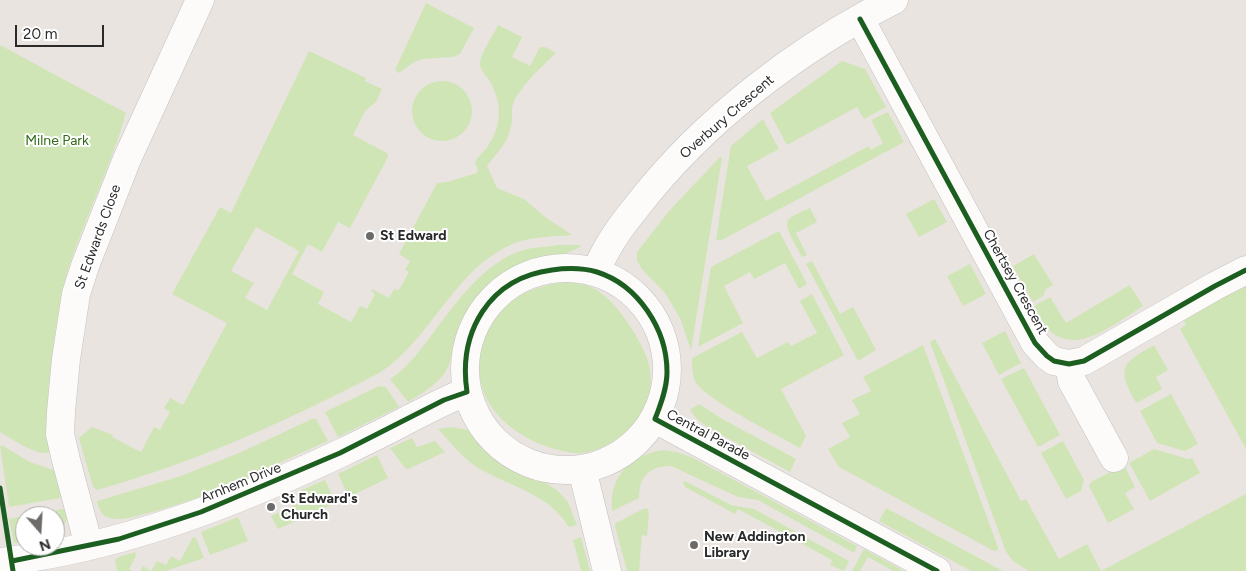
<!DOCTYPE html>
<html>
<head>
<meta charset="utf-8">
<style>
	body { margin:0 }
	#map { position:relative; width:1246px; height:571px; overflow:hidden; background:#e9e4df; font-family:Figtree,sans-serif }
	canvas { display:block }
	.north { position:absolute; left:15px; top:506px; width:50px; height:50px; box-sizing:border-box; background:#fff; border:1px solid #aaa; border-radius:50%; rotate:161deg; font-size:14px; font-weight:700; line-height:20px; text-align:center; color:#2a2a2a }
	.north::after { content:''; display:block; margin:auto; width:18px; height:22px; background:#6d6b69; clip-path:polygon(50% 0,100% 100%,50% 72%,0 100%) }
	.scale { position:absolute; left:15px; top:25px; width:89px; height:22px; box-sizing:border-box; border:2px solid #2a2a2a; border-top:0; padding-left:6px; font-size:15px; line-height:18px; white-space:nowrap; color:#2a2a2a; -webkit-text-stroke:4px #fff; paint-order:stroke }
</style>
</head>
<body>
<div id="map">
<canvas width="1246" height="571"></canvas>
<div class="north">N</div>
<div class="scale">20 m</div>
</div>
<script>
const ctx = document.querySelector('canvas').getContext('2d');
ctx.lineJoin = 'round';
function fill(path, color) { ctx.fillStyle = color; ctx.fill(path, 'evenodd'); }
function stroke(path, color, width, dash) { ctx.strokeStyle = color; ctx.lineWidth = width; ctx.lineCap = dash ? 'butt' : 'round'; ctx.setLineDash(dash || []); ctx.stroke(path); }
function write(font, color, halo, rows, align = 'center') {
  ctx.font = font + ' Figtree,sans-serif'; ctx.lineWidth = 4; ctx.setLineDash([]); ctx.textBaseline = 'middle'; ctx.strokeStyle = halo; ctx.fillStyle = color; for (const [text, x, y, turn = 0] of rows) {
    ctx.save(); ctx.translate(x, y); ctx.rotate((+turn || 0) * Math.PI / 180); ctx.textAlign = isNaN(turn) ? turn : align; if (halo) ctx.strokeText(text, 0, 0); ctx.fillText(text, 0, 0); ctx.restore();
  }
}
const green = new Path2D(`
	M426,3L474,28L460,54L453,57L422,59L414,62L399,73L395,70Z
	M498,25L522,37L512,57L530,66L540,47H545L556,53C545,63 517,90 513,104C511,109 513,120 511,127C508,143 496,154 487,166L497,188L524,199L545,217L572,235C552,237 534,236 515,243C455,267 433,337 381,372C289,420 197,462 97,490L93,487L79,438L92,427L113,435L112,437L141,452L154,427L160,430L170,412L164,408L170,398L183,405L227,323L172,294L220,207L231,213L309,51L366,78L365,81L382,89L376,102L365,111L353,135L387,153L388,157L350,228L338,222L322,252L308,244L292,274L324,292L318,304L351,322L360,306L367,309L375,294L371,291L372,289L389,298L394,289L399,290L409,272L405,270L410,261L399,254L437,183L447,182L477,173L478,169L475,163L476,160C479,155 485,151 488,146C502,126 502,104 491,83C488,77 480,71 480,64C480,54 494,34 498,25ZM256,227L299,251L267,310L245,298L254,283L231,271Z
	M0,45L126,113C111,166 86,215 69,267C61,291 58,316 54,342C49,377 45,412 50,448L49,452C37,457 11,438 0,432Z
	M842,61L865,69L886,107L864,119L857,107L787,145L770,113Z
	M412 111a30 30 0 1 1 60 0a30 30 0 1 1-60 0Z
	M888,112L904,142L722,240H717L716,239L731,146L763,119L779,149L747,166L766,201L869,146L871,150L883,143L871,120Z
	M720,157L722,158L691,350L680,318L665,293L642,269L637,261V252L669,211Z
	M934,199L947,222L919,237L906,214Z
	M810,208L817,222L796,233L807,255L802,257C799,250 783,227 788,220C792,215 804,211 810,208Z
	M779,231L807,284L799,289L785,263L754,279L750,272L724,286L743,323L698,347L711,267Z
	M558,245H580L581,246C567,256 549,255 533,259C516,264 497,275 485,289C471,302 461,320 456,338C452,350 452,363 444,374C435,386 421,394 408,402L390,379C409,367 420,350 434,332C457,301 485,262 523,250C534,247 546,247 558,245Z
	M1034,254L1053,285L1046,289L1043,296L1033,302L1013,266Z
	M812,261L840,314L853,307L876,350L858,361L806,264Z
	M970,264L986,294L963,306L947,276Z
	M566,282C573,283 581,283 588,286C608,293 624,316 635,334C643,348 651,364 651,380C651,416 616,450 581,453C572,454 563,451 555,449C514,438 473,404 480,358C487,310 520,287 566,282Z
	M1246,283V449L1180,329L1186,325L1182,318Z
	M1130,285L1143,306C1117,322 1076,358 1048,329C1042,323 1039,313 1034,306L1050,297L1066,323Z
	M812,294L844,355L781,389L806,436L800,448C778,435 705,400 695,381C692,374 692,366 692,358L742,332L757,358L788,342L791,346L817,333L800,301Z
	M1005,331L1021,363L999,375L982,343Z
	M935,339L1021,501L1026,499L1059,559L1087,544L1101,571L1246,494V571H1029L1013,561L1006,552L930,342Z
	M923,345L998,547V550L994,551L839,467L828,449L850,437L842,423L860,414L852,400L871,391L863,377Z
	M1154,345L1168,370L1156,377L1162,389L1136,403C1117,368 1120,364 1154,345Z
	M1024,368L1060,435L1038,447L1001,379Z
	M379,386L386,387L399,407L338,437L325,412Z
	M1171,394L1198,444L1185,451L1157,443L1140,411Z
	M699,404L719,417L796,459L790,472L707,427L696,418L690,410Z
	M312,419H316L328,441C268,467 208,499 144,514C134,517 120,521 110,518C101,516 99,509 97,501L181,476L239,453Z
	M452,427L468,430L506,465L528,477L546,483L558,491L568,502L577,525L569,527C549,494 511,487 480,469C463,459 451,443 438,429Z
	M412,438L417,447L435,441L445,452L408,469L405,468L390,448Z
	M1063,441L1084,480L1081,491L1066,499L1041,453Z
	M0,446H3L30,462L56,471L65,497L9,507Z
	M1154,449L1188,459L1192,458L1200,473L1150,501L1129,463Z
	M661,450L677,452L693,458L857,546L854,553L758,500L738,497L671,466C650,466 639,476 639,498L612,511C609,476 629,457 661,450Z
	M377,455L388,478L349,497L338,474Z
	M1124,465L1135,487L1125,493L1134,509L1108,523L1089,486L1091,482Z
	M325,480L336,503L278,529L271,516L306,500L302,490Z
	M685,481L731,505L754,509L849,561L844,571L830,565L832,560L738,509L735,514L685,487L683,482Z
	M68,508C68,520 65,527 55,535V516H25V542L14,543L9,519Z
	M645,508L648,509L649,513L647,536L642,535L639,571H627L615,526L616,523Z
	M886,508L1003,571H971L879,521Z
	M238,517L248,541L210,555L201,532Z
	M193,537L196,538L204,558L166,571H140L143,566L151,571L157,561L166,565L171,556L180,561Z
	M581,537L590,571H581L573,540Z
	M864,549L904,571H893L868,557L860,571H852Z
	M135,552L136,556L129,569L133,571H117L115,560L119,557Z`);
const minor = new Path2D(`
	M860,19L1035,343L1047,356L1054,361L1069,364L1084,361L1215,286L1246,270
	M465 369a101 101 0 1 1 202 0a101 101 0 1 1-202 0Z
	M596,272C606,246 621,226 638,205C704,120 799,48 894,0
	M1069,364L1072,381L1114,458
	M655,419L937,571
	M582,469L607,571
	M89,546L66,460L60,434L61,412L66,359L76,294L85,266L127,159L200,0
	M0,562C119,548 233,504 341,453C364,442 387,431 409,419C428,410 446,399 467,392`);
const cycleway = new Path2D(`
	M860,19L1035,343L1047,356L1054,361L1069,364L1084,361L1215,286L1246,270
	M0,488L13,571
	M12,561L119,539L201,512L340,453L444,400L467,392C458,332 489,278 552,270C566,268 583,268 597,272C638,285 667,329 667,372C667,388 661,404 655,419L937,571`);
const markers = [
	[370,236,5,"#6d6b69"],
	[271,507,5,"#6d6b69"],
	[694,545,5,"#6d6b69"]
];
const streetNames = [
	["Overbury Crescent",727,117,-41],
	["St Edwards Close",98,237,-70],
	["Chertsey Crescent",1015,282,61],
	["Central Parade",708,435,28],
	["Arnhem Drive",241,483,-22]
];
const parkNames = [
	["Milne Park",57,141]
];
const poiNames = [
	["St Edward",380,236],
	["St Edward's",281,499],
	["Church",281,515],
	["New Addington",704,537],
	["Library",704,553]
];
fill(green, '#d0e5b6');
stroke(minor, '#c2c1c1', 29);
stroke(minor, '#fcfbfa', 28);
stroke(cycleway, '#1b5e20', 5);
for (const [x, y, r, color] of markers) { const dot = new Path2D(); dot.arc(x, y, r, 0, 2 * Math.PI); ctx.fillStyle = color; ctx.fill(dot); stroke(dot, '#fff', 2); }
write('14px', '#2a2a2a', '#fff', streetNames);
write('14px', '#336a17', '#fff', parkNames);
write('bold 14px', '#2a2a2a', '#fff', poiNames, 'left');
</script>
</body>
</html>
